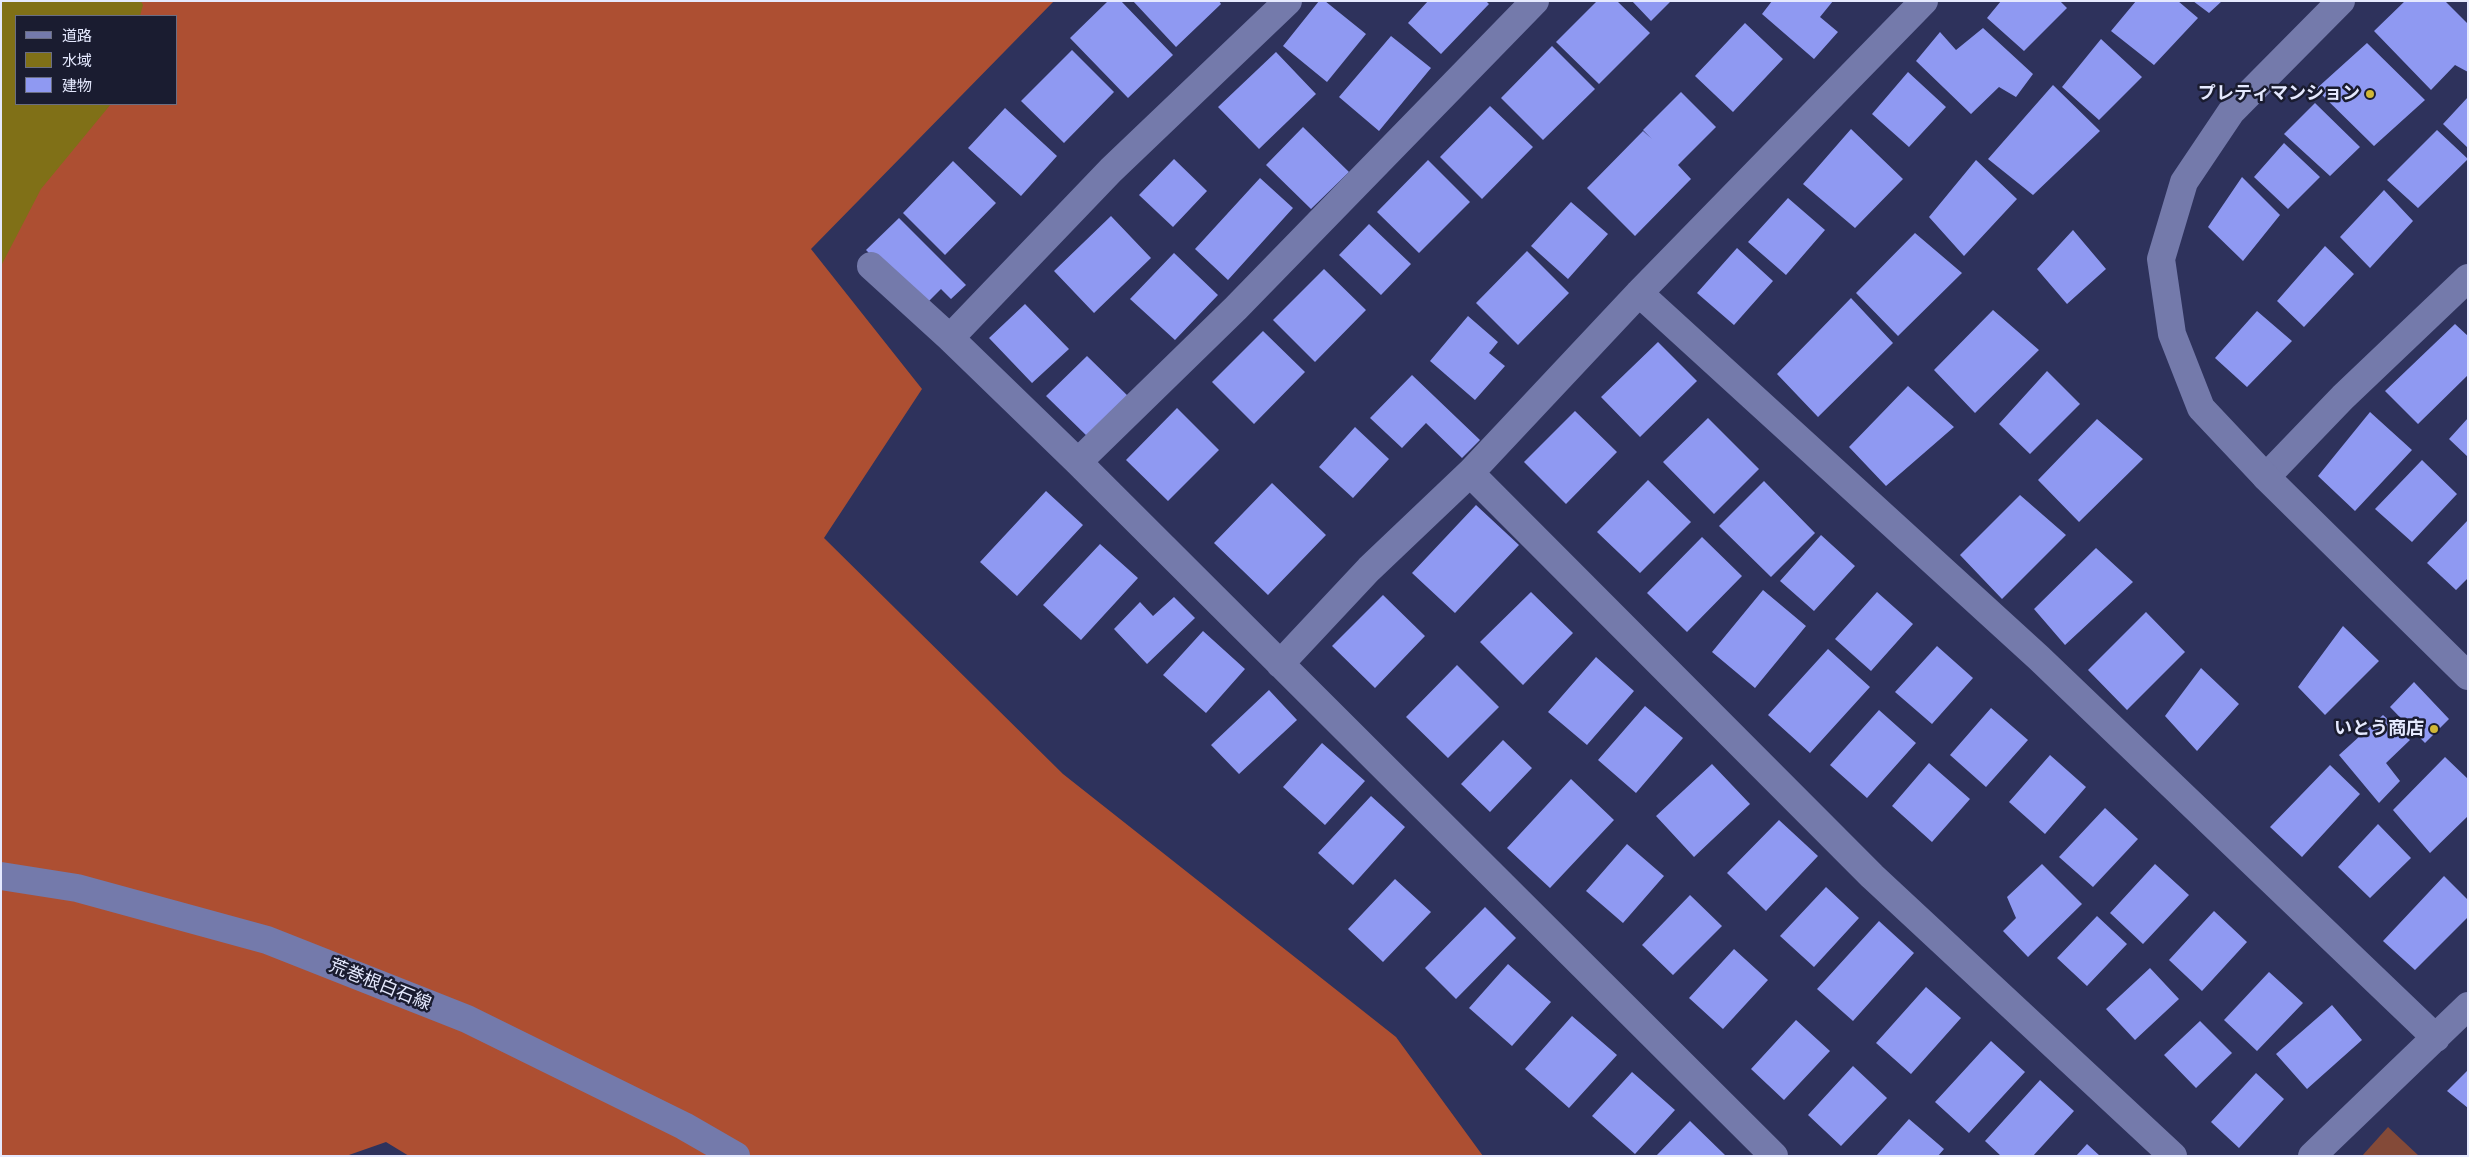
<!DOCTYPE html>
<html>
<head>
<meta charset="utf-8">
<style>
	body { margin:0 }
	#map { position:relative; width:2469px; height:1157px; overflow:hidden; background:#2e325c; font-family:Figtree,"Noto Sans JP",sans-serif }
	canvas { display:block }
	.frame { position:absolute; inset:0; border:2px solid #e5e9fe; pointer-events:none }
	.legend { position:absolute; left:15px; top:15px; width:162px; height:90px; box-sizing:border-box; background:#1a1c30; border:1px solid #6b6e82; margin:0; padding:6px 9px; list-style:none; font-size:15px; color:#e5e9fe }
	.legend li { display:flex; align-items:center; gap:10px; height:25px }
	.legend b { width:25px; border:1px solid #6b6e82 }
</style>
</head>
<body>
<div id="map">
<canvas width="2469" height="1157"></canvas>
<div class="frame"></div>
<ul class="legend">
<li><b style="height:6px;background:#747aab"></b>道路</li>
<li><b style="height:14px;background:#807017"></b>水域</li>
<li><b style="height:14px;background:#8f99f2"></b>建物</li>
</ul>
</div>
<script>
const ctx = document.querySelector('canvas').getContext('2d');
ctx.lineJoin = 'round';
function fill(path, color) { ctx.fillStyle = color; ctx.fill(path, 'evenodd'); }
function stroke(path, color, width, dash) { ctx.strokeStyle = color; ctx.lineWidth = width; ctx.lineCap = dash ? 'butt' : 'round'; ctx.setLineDash(dash || []); ctx.stroke(path); }
function write(font, color, halo, rows, align = 'center') {
  ctx.font = font + ' Figtree,"Noto Sans JP",sans-serif'; ctx.lineWidth = 5; ctx.setLineDash([]); ctx.textBaseline = 'middle'; ctx.strokeStyle = halo; ctx.fillStyle = color; for (const [text, x, y, turn = 0] of rows) {
    ctx.save(); ctx.translate(x, y); ctx.rotate((+turn || 0) * Math.PI / 180); ctx.textAlign = isNaN(turn) ? turn : align; if (halo) ctx.strokeText(text, 0, 0); ctx.fillText(text, 0, 0); ctx.restore();
  }
}
const green = new Path2D(`
	M2388,1127L2419,1156H2362Z`);
const forest = new Path2D(`
	M1,1H1054L811,249L922,389L824,538L1063,774L1396,1037L1483,1156H409L386,1142L346,1156H1ZM16,16H176V104H16Z`);
const water = new Path2D(`
	M1,1H141L143,5L140,16H16V104H111L41,189L1,266Z`);
const building = new Path2D(`
	M1108,1H1121L1173,55L1128,98L1070,38Z
	M1133,1H1219L1221,4L1176,47Z
	M1319,1H1325L1366,34L1327,82L1283,46Z
	M1428,1H1486L1489,4L1441,54L1408,23Z
	M1597,1H1617L1650,33L1599,84L1556,42Z
	M1632,1H1671L1651,21Z
	M1772,1H1833L1820,17L1838,32L1814,59L1762,14Z
	M2001,1H2060L2067,8L2024,51L1987,18Z
	M2136,1H2178L2198,18L2154,65L2111,31Z
	M2193,1H2222L2209,13Z
	M2405,1H2445L2468,24V72L2455,65L2431,90L2374,31Z
	M1745,23L1783,59L1733,112L1695,76Z
	M1983,28L2033,74L2016,97L1999,87L1971,114L1916,61L1940,32L1956,50Z
	M1391,36L1431,68L1379,131L1339,97Z
	M2101,39L2142,77L2099,120L2062,87Z
	M2367,43L2425,100L2374,146L2316,89Z
	M1552,46L1595,89L1543,140L1501,98Z
	M1072,50L1114,92L1064,143L1021,101Z
	M1276,52L1316,94L1259,149L1218,107Z
	M1908,72L1946,107L1909,147L1872,114Z
	M2053,85L2100,131L2033,195L1988,159Z
	M1681,92L1716,127L1678,165L1691,179L1635,236L1587,188L1643,131L1652,139L1643,130Z
	M2468,97V148L2443,124Z
	M2315,103L2360,147L2330,176L2284,134Z
	M1490,106L1533,147L1482,199L1440,157Z
	M1005,108L1057,156L1021,196L968,148Z
	M1303,127L1349,172L1311,209L1266,165Z
	M1851,129L1903,179L1855,228L1803,184Z
	M2437,130L2468,159L2418,208L2387,180Z
	M2284,143L2320,177L2288,209L2254,177Z
	M1174,159L1207,191L1173,227L1139,195Z
	M1428,160L1470,202L1419,253L1377,212Z
	M1976,160L2017,199L1964,256L1929,217Z
	M953,161L996,203L945,255L903,213Z
	M2242,177L2280,215L2243,261L2208,227Z
	M1260,178L1293,208L1228,280L1195,249Z
	M2384,190L2413,221L2370,268L2340,237Z
	M1788,198L1825,230L1786,275L1748,242Z
	M1571,202L1608,234L1568,279L1531,246Z
	M1111,216L1151,258L1094,313L1054,271Z
	M899,218L966,285L951,299L941,289L923,307L866,250Z
	M1369,224L1411,264L1381,295L1339,255Z
	M2073,230L2106,269L2067,304L2037,269Z
	M1915,233L1962,273L1898,336L1856,293Z
	M2325,246L2354,274L2304,327L2277,301Z
	M1737,248L1773,281L1734,325L1697,293Z
	M1527,251L1569,293L1518,345L1476,303Z
	M1174,253L1218,295L1175,340L1130,299Z
	M1324,269L1366,310L1315,362L1273,320Z
	M1851,298L1893,343L1818,417L1777,374Z
	M1025,304L1069,349L1032,383L989,338Z
	M1993,310L2039,350L1975,413L1934,370Z
	M2257,311L2292,341L2247,387L2215,358Z
	M1468,316L1498,342L1489,353L1505,366L1475,400L1430,361Z
	M2455,324L2468,336V375L2418,424L2385,391Z
	M1263,331L1305,372L1254,424L1212,382Z
	M1658,342L1697,381L1640,437L1601,397Z
	M1087,356L1130,398L1089,438L1046,396Z
	M2047,371L2080,404L2030,454L1999,424Z
	M1412,375L1480,440L1462,458L1426,423L1402,448L1370,418Z
	M1908,386L1954,427L1886,486L1849,447Z
	M1177,408L1219,450L1168,501L1126,460Z
	M1575,411L1617,452L1566,504L1524,462Z
	M2370,412L2412,450L2355,511L2318,476Z
	M1708,418L1759,469L1714,514L1663,462Z
	M2468,418V457L2449,439Z
	M2097,419L2143,459L2079,522L2038,480Z
	M1355,427L1389,459L1353,498L1319,467Z
	M2422,460L2457,494L2412,542L2375,509Z
	M1648,480L1691,522L1640,573L1597,532Z
	M1764,481L1815,533L1771,577L1719,526Z
	M1272,483L1326,535L1268,595L1214,543Z
	M1046,491L1083,525L1017,596L980,562Z
	M2020,495L2066,535L2002,599L1960,555Z
	M1476,505L1519,545L1455,613L1412,573Z
	M2468,520V578L2456,590L2427,563Z
	M1821,535L1855,566L1814,611L1780,581Z
	M1702,537L1742,576L1687,632L1647,593Z
	M1100,544L1138,578L1081,640L1043,605Z
	M2096,548L2133,582L2065,645L2034,609Z
	M1763,590L1806,626L1755,688L1712,652Z
	M1531,592L1573,633L1523,685L1480,642Z
	M1877,592L1913,624L1871,671L1835,639Z
	M1383,595L1425,636L1375,688L1332,646Z
	M1174,597L1195,618L1147,664L1114,629L1140,602L1153,616Z
	M2146,612L2185,652L2127,710L2088,670Z
	M2343,626L2379,661L2325,715L2298,687Z
	M1203,631L1245,669L1206,713L1163,675Z
	M1937,646L1973,678L1932,724L1895,692Z
	M1828,649L1870,687L1810,753L1768,715Z
	M1596,657L1634,691L1587,745L1548,712Z
	M1457,665L1499,707L1448,758L1406,717Z
	M2201,668L2239,704L2197,751L2165,716Z
	M2414,682L2449,719L2425,743L2390,707Z
	M1269,690L1297,720L1239,774L1211,745Z
	M1645,706L1683,738L1636,793L1598,760Z
	M1991,708L2028,740L1986,787L1950,755Z
	M1879,710L1916,743L1867,798L1830,765Z
	M2383,715L2410,740L2386,763L2400,781L2379,803L2339,755Z
	M1503,740L1532,768L1490,812L1461,784Z
	M1322,743L1365,781L1325,825L1283,787Z
	M2050,755L2086,787L2045,834L2009,802Z
	M2445,757L2468,779V816L2430,853L2393,810Z
	M1929,763L1970,799L1932,842L1892,806Z
	M1712,764L1750,804L1694,857L1656,816Z
	M2330,765L2360,794L2302,857L2270,827Z
	M1571,779L1614,820L1550,888L1507,848Z
	M1371,796L1405,827L1353,885L1318,853Z
	M2105,808L2138,839L2093,887L2059,857Z
	M1779,820L1818,856L1766,911L1727,873Z
	M2378,824L2411,858L2370,898L2338,867Z
	M1627,844L1664,876L1623,923L1586,891Z
	M2042,864L2082,904L2028,957L2003,931L2016,918L2007,897Z
	M2155,864L2189,895L2143,944L2110,913Z
	M2444,876L2468,900V917L2415,970L2383,941Z
	M1395,879L1431,912L1383,962L1348,929Z
	M1826,887L1859,918L1814,967L1780,936Z
	M1690,895L1722,926L1673,975L1642,945Z
	M1485,907L1516,938L1456,999L1425,968Z
	M2214,911L2247,942L2202,991L2169,960Z
	M2097,916L2127,944L2087,986L2057,958Z
	M1879,921L1914,953L1853,1021L1817,989Z
	M1734,949L1768,980L1723,1029L1689,998Z
	M1508,964L1551,1002L1512,1046L1469,1008Z
	M2150,968L2179,999L2135,1040L2106,1009Z
	M2269,972L2303,1003L2257,1051L2224,1020Z
	M1926,987L1961,1018L1911,1074L1876,1043Z
	M2332,1005L2362,1040L2307,1089L2276,1054Z
	M1572,1016L1617,1055L1569,1108L1525,1069Z
	M1796,1020L1830,1051L1784,1100L1751,1069Z
	M2200,1021L2232,1053L2196,1088L2164,1055Z
	M1991,1041L2025,1072L1969,1133L1935,1102Z
	M1853,1066L1887,1098L1841,1146L1808,1115Z
	M2468,1070V1108L2447,1091Z
	M1632,1072L1675,1110L1635,1154L1592,1116Z
	M2256,1073L2284,1099L2239,1148L2211,1122Z
	M2040,1080L2074,1111L2033,1156H2001L1985,1141Z
	M1909,1119L1944,1149L1938,1156H1876Z
	M1690,1121L1726,1156H1656Z
	M2087,1144L2100,1156H2076Z`);
const minor = new Path2D(`
	M871,266L950,338L1078,462L1774,1156
	M1639,293L2039,658L2436,1038
	M950,338L1111,170L1288,1
	M1078,462L1236,308L1535,1
	M1470,473L1872,876L2173,1156
	M2266,477L2343,397L2468,278
	M1280,664L1369,569L1470,473L1639,293L1924,1
	M2312,1156L2468,1006`);
const tertiary = new Path2D(`
	M2341,1L2231,112L2184,182L2161,259L2172,334L2201,408L2266,477L2468,676
	M1,876L77,888L267,940L467,1019L684,1126L736,1156`);
const markers = [
	[2370,94,5,"#d0b736"],
	[2434,729,5,"#d0b736"]
];
const poiNames = [
	["プレティマンション",2360,94],
	["いとう商店",2424,729]
];
const streetNames = [
	["荒巻根白石線",380,985,22]
];
fill(green, '#844a38');
fill(forest, '#ad4f32');
fill(water, '#807017');
fill(building, '#8f99f2');
stroke(minor, '#747aab', 28);
stroke(tertiary, '#747aab', 28);
for (const [x, y, r, color] of markers) { const dot = new Path2D(); dot.arc(x, y, r, 0, 2 * Math.PI); ctx.fillStyle = color; ctx.fill(dot); stroke(dot, '#1a1c30', 2); }
write('bold 18px', '#e5e9fe', '#1a1c30', poiNames, 'right');
write('18px', '#e5e9fe', '#1a1c30', streetNames);
</script>
</body>
</html>
